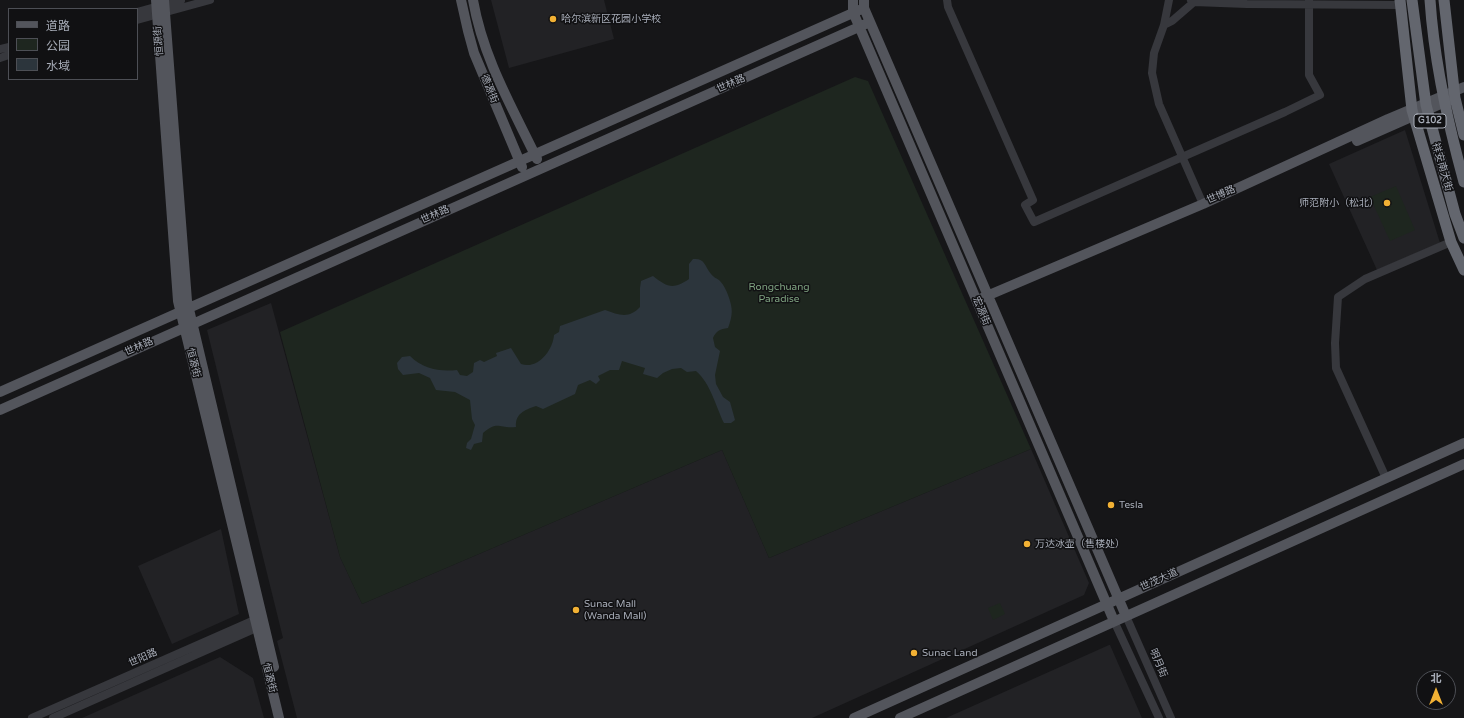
<!DOCTYPE html>
<html>
<head>
<meta charset="utf-8">
<style>
	body { margin:0 }
	#map { position:relative; width:1464px; height:718px; overflow:hidden; background:#161618; font-family:"Varela Round","Noto Sans SC",sans-serif }
	canvas { display:block }
	.legend { position:absolute; left:8px; top:8px; width:130px; height:72px; box-sizing:border-box; background:#111113; border:1px solid #4d4f55; margin:0; padding:5px 7px; list-style:none; font-size:12px; color:#a8adb8 }
	.legend li { display:flex; align-items:center; gap:8px; height:20px }
	.legend b { width:20px; border:1px solid #4d4f55 }
	.north { position:absolute; left:1416px; top:670px; width:40px; height:40px; box-sizing:border-box; background:#111113; border:1px solid #4d4f55; border-radius:50%; rotate:0deg; font-size:11px; font-weight:700; line-height:16px; text-align:center; color:#a8adb8 }
	.north::after { content:''; display:block; margin:auto; width:14px; height:18px; background:#f2b134; clip-path:polygon(50% 0,100% 100%,50% 72%,0 100%) }
</style>
</head>
<body>
<div id="map">
<canvas width="1464" height="718"></canvas>
<ul class="legend">
<li><b style="height:5px;background:#53555c"></b>道路</li>
<li><b style="height:11px;background:#1e261f"></b>公园</li>
<li><b style="height:11px;background:#2c353c"></b>水域</li>
</ul>
<div class="north">北</div>
</div>
<script>
const ctx = document.querySelector('canvas').getContext('2d');
ctx.lineJoin = 'round';
function fill(path, color) { ctx.fillStyle = color; ctx.fill(path, 'evenodd'); }
function stroke(path, color, width, dash) { ctx.strokeStyle = color; ctx.lineWidth = width; ctx.lineCap = dash ? 'butt' : 'round'; ctx.setLineDash(dash || []); ctx.stroke(path); }
function write(font, color, halo, rows, align = 'center') {
  ctx.font = font + ' "Varela Round","Noto Sans SC",sans-serif'; ctx.lineWidth = 3; ctx.setLineDash([]); ctx.textBaseline = 'middle'; ctx.strokeStyle = halo; ctx.fillStyle = color; for (const [text, x, y, turn = 0] of rows) {
    ctx.save(); ctx.translate(x, y); ctx.rotate((+turn || 0) * Math.PI / 180); ctx.textAlign = isNaN(turn) ? turn : align; if (halo) ctx.strokeText(text, 0, 0); ctx.fillText(text, 0, 0); ctx.restore();
  }
}
const built = new Path2D(`
	M491,0H604L614,39L509,68Z
	M1405,130L1440,243L1377,270L1329,164Z
	M271,303L340,557L362,604L722,450L769,558L1031,449L1089,583L1084,595L812,718H297L277,641L283,638L207,330Z
	M221,529L239,614L172,644L138,566Z
	M1110,645L1142,718H946L1109,645Z
	M220,657L253,678L264,718H82Z`);
const green = new Path2D(`
	M855,77L868,81L1031,449L769,558L722,450L362,604L340,557L280,332Z
	M1396,186L1415,230L1390,241L1370,197Z
	M1000,603L1005,614L993,620L988,608Z`);
const water = new Path2D(`
	M693,259C705,258 704,265 711,274C714,278 717,278 720,281C724,285 726,290 728,295C733,309 733,314 728,328C720,329 716,331 713,338L715,347L720,351L715,375L716,384L723,397L730,402L735,420L731,423H724C716,407 711,384 696,371L687,372L681,368L672,369L663,373L657,378L643,374L645,368L622,361L619,370H610L598,376L600,380L596,384L590,380L578,385L575,394L543,409L536,406C524,410 515,414 516,427C499,429 498,420 483,433L482,442L474,444L471,450L466,448L467,443L471,439L475,425L472,419L470,400L455,392L436,390L430,378L419,373L403,375L398,369L397,363L402,357L410,356C423,369 440,372 457,370L460,375L467,376L473,372L474,363L480,360L484,362L497,356L496,353L511,348L521,364C538,370 553,350 554,335L559,332L560,326L605,310C619,315 629,319 640,307V288L641,281L653,276C667,287 673,290 689,279V264Z`);
const minor = new Path2D(`
	M947,0L948,7L1033,200L1025,205L1034,222L1285,112L1320,95L1309,75V0
	M1169,0L1164,25L1154,53L1152,73L1159,104L1203,204
	M1191,0L1194,2L1247,4L1400,5
	M137,12L181,0
	M137,20L210,0
	M1164,25L1172,21L1194,2
	M0,49L9,47
	M0,58L9,55
	M1386,478L1336,368L1335,343L1338,297L1365,279L1451,242
	M1126,616L1171,718
	M1114,621L1159,718
	M32,718L259,618
	M53,718L263,625`);
const major = new Path2D(`
	M156,0L178,301L279,718
	M164,0L187,301L274,667
	M461,0L468,31L474,53L522,167
	M473,0C483,58 512,107 537,159
	M853,0V12L1114,621
	M864,0V8L1126,616
	M1357,141L1452,99
	M982,298L1203,204L1388,119L1464,87
	M0,392L864,8
	M0,410L870,22
	M854,718L1464,443
	M900,718L1464,464`);
const highway = new Path2D(`
	M1400,0L1412,110L1451,242L1464,270
	M1412,0L1426,105L1455,214L1464,238
	M1430,0C1434,61 1448,124 1464,182
	M1444,0L1455,98L1464,135`);
const markers = [
	[553,19,4,"#f2b134"],
	[1387,203,4,"#f2b134"],
	[1111,505,4,"#f2b134"],
	[1027,544,4,"#f2b134"],
	[576,610,4,"#f2b134"],
	[914,653,4,"#f2b134"]
];
const shields = [
	[1430,121,32]
];
const shieldNames = [
	["G102",1430,121]
];
const poiNames = [
	["哈尔滨新区花园小学校",561,19],
	["师范附小（松北）",1379,203,"right"],
	["Tesla",1119,505],
	["万达冰壶（售楼处）",1035,544],
	["Sunac Mall",584,604],
	["(Wanda Mall)",584,616],
	["Sunac Land",922,653]
];
const streetNames = [
	["恒源街",159,41,-94],
	["世林路",731,84,-24],
	["德源街",489,89,68],
	["祥安南大街",1442,167,74],
	["世博路",1221,195,-24],
	["世林路",435,215,-24],
	["宏源街",981,311,67],
	["世林路",139,347,-24],
	["恒源街",193,363,76],
	["世茂大道",1159,580,-24],
	["世阳路",143,658,-24],
	["明月街",1158,663,67],
	["恒源街",269,678,76]
];
const parkNames = [
	["Rongchuang",779,287],
	["Paradise",779,299]
];
fill(built, '#222225');
fill(green, '#1e261f');
fill(water, '#2c353c');
stroke(minor, '#37383d', 8);
stroke(major, '#53555c', 10);
stroke(highway, '#63666e', 11);
for (const [x, y, r, color] of markers) { const dot = new Path2D(); dot.arc(x, y, r, 0, 2 * Math.PI); ctx.fillStyle = color; ctx.fill(dot); stroke(dot, '#111113', 1.5); }
for (const [x, y, w] of shields) { const box = new Path2D(); box.roundRect(x - w / 2, y - 7, w, 14, 3); ctx.fillStyle = '#111113'; ctx.fill(box); stroke(box, '#a8adb8', 1); }
write('bold 9px', '#a8adb8', null, shieldNames);
write('10px', '#a8adb8', '#111113', poiNames, 'left');
write('10px', '#a8adb8', '#111113', streetNames);
write('10px', '#7fa381', '#111113', parkNames);
</script>
</body>
</html>
